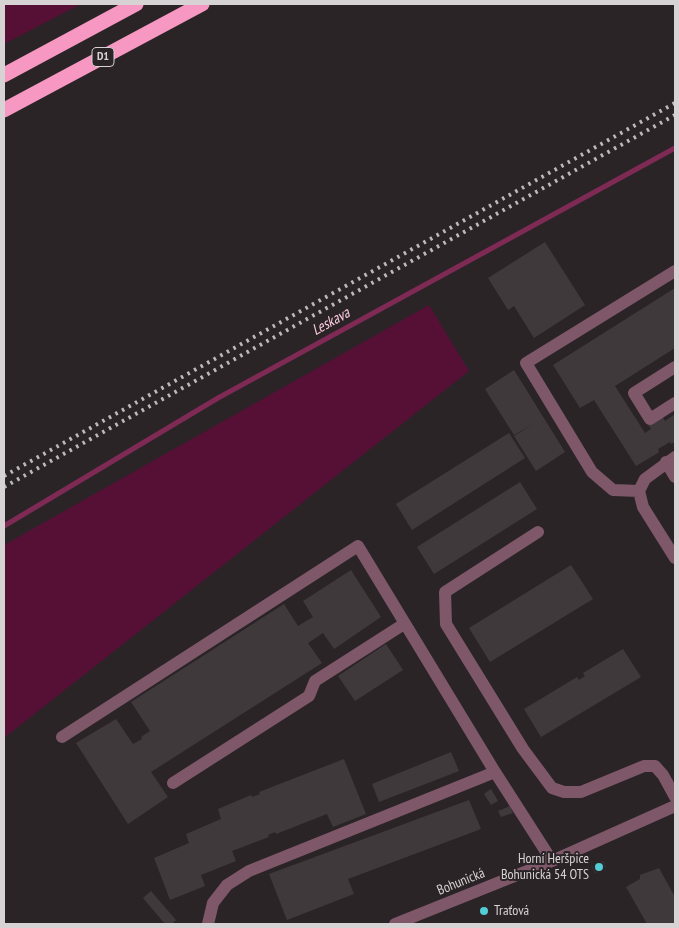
<!DOCTYPE html>
<html>
<head>
<meta charset="utf-8">
<style>
	body { margin:0 }
	#map { position:relative; width:679px; height:928px; overflow:hidden; background:#2b2427; font-family:"PT Sans Narrow",sans-serif }
	canvas { display:block }
	.frame { position:absolute; inset:0; border:5px solid #d7d2d4; pointer-events:none }
</style>
</head>
<body>
<div id="map">
<canvas width="679" height="928"></canvas>
<div class="frame"></div>
</div>
<script>
const ctx = document.querySelector('canvas').getContext('2d');
ctx.lineJoin = 'round';
function fill(path, color) { ctx.fillStyle = color; ctx.fill(path, 'evenodd'); }
function stroke(path, color, width, dash) { ctx.strokeStyle = color; ctx.lineWidth = width; ctx.lineCap = dash ? 'butt' : 'round'; ctx.setLineDash(dash || []); ctx.stroke(path); }
function write(font, color, halo, rows, align = 'center') {
  ctx.font = font + ' "PT Sans Narrow",sans-serif'; ctx.lineWidth = 4; ctx.setLineDash([]); ctx.textBaseline = 'middle'; ctx.strokeStyle = halo; ctx.fillStyle = color; for (const [text, x, y, turn = 0] of rows) {
    ctx.save(); ctx.translate(x, y); ctx.rotate((+turn || 0) * Math.PI / 180); ctx.textAlign = isNaN(turn) ? turn : align; if (halo) ctx.strokeText(text, 0, 0); ctx.fillText(text, 0, 0); ctx.restore();
  }
}
const green = new Path2D(`
	M4,4H81L4,44Z
	M429,305L469,371L4,738V545Z`);
const stream = new Path2D(`
	M4,526L218,398L675,148`);
const building = new Path2D(`
	M545,242L585,305L534,338L514,306L508,310L488,278Z
	M675,288V348L615,386L645,433L651,429L648,425L662,416L665,421L675,414V442L671,444L670,442L658,449L659,451L658,453L636,466L594,400L580,408L553,365Z
	M514,370L565,452L536,471L514,436L533,424L514,435L485,389Z
	M509,433L525,458L412,530L396,504Z
	M520,482L537,509L434,574L417,547Z
	M571,565L593,599L490,662L469,628Z
	M351,570L381,617L334,649L323,633L308,643L322,663L151,772L168,797L128,824L76,743L116,719L133,744L142,739L141,737L150,731L131,702L284,604L298,626L313,617L303,601Z
	M386,644L403,670L355,701L338,676Z
	M623,649L641,677L541,737L524,709L577,677L579,680L585,676L583,673Z
	M451,752L459,771L379,802L372,784Z
	M344,759L366,814L333,827L327,814L276,834L275,832L268,835L269,837L232,851L236,861L201,875L205,886L170,900L154,858L189,843L186,834L221,819L218,809L251,795L252,797L260,794L259,792Z
	M491,789L498,801L491,805L484,794Z
	M469,800L481,829L348,879L354,894L287,920L269,874Z
	M510,806L513,813L501,817L498,811Z
	M603,861L606,867L595,873L592,867Z
	M659,868L675,897V924H647L626,887L640,879V875Z
	M151,891L176,920L172,924H165L143,898Z`);
const minor = new Path2D(`
	M675,367L634,393L650,419L675,403
	M675,457L645,479L639,491L643,507L675,558
	M666,462L675,477
	M639,491L613,490L592,472L526,363L675,271
	M538,532L445,592L446,624L523,749L552,788L564,792H581L644,766H655L663,775L675,797
	M62,737L358,546L495,772L552,861
	M173,783L309,696L315,681L404,624
	M208,924L213,903L227,885L249,871L495,772
	M395,924L552,861L675,806`);
const highway = new Path2D(`
	M4,75L136,4
	M4,110L202,4`);
const rail = new Path2D(`
	M4,476L675,103
	M4,487L675,115`);
const markers = [
	[599,867,5,"#52ccd5"],
	[484,911,5,"#52ccd5"]
];
const shields = [
	[103,57,22]
];
const shieldNames = [
	["D1",103,57]
];
const poiNames = [
	["Horní Heršpice",589,859],
	["Bohunická 54 OTS",589,875],
	["Traťová",494,911,"left"]
];
const streetNames = [
	["Bohunická",461,882,-22]
];
const waterNames = [
	["Leskava",331,322,-29]
];
fill(green, '#561036');
stroke(stream, '#7e2a55', 5);
fill(building, '#40393c');
stroke(minor, '#7e5768', 12);
stroke(highway, '#f798c2', 15);
stroke(rail, '#bdb8ba', 4, [2.5, 5]);
for (const [x, y, r, color] of markers) { const dot = new Path2D(); dot.arc(x, y, r, 0, 2 * Math.PI); ctx.fillStyle = color; ctx.fill(dot); stroke(dot, '#2b2427', 2); }
for (const [x, y, w] of shields) { const box = new Path2D(); box.roundRect(x - w / 2, y - 9.5, w, 19, 4); ctx.fillStyle = '#2b2427'; ctx.fill(box); stroke(box, '#d7d2d4', 1); }
write('bold 12px', '#d7d2d4', null, shieldNames);
write('14px', '#d7d2d4', '#2b2427', poiNames, 'right');
write('14px', '#d7d2d4', '#2b2427', streetNames);
write('italic 15px', '#fdcce0', '#2b2427', waterNames);
</script>
</body>
</html>
